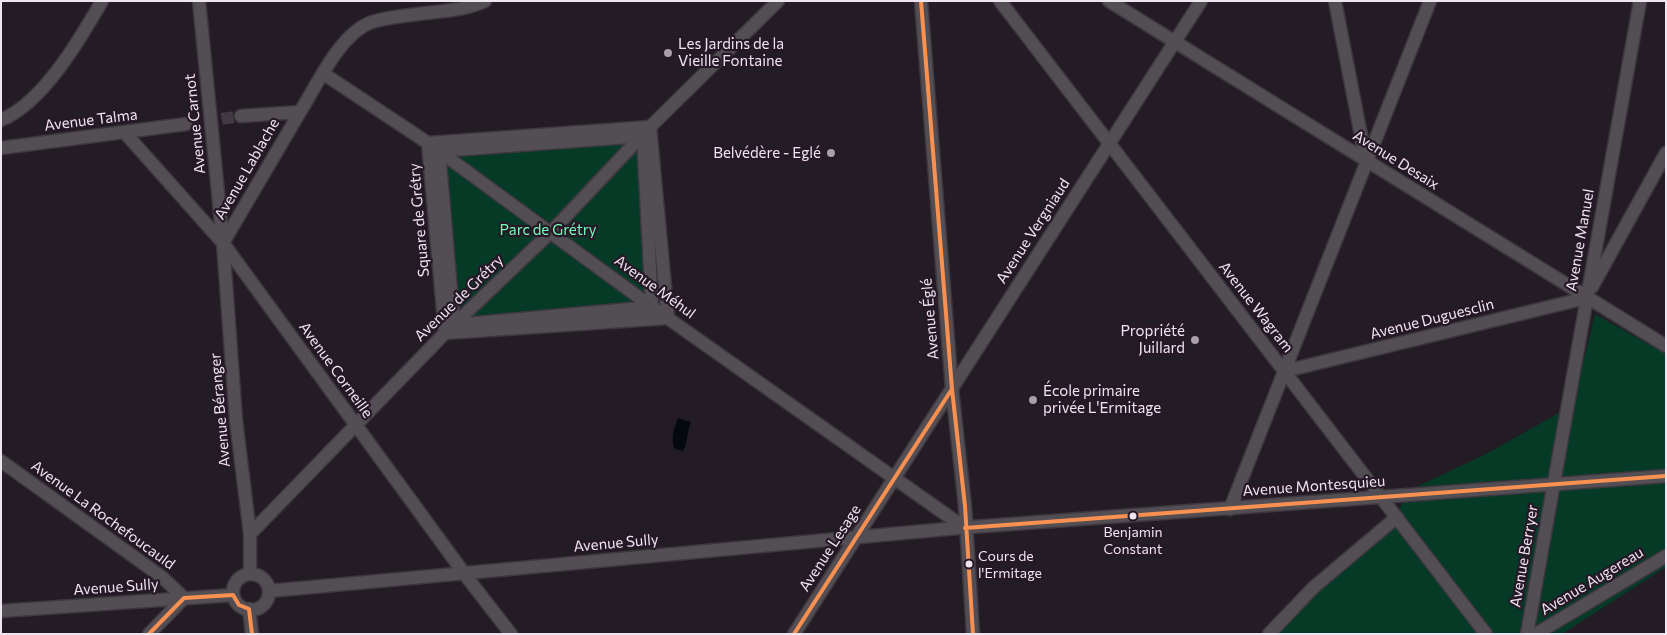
<!DOCTYPE html>
<html>
<head>
<meta charset="utf-8">
<style>
	body { margin:0 }
	#map { position:relative; width:1667px; height:635px; overflow:hidden; background:#231c24; font-family:Commissioner,sans-serif }
	canvas { display:block }
	.frame { position:absolute; inset:0; border:2px solid #efe5f0; pointer-events:none }
</style>
</head>
<body>
<div id="map">
<canvas width="1667" height="635"></canvas>
<div class="frame"></div>
</div>
<script>
const ctx = document.querySelector('canvas').getContext('2d');
ctx.lineJoin = 'round';
function fill(path, color) { ctx.fillStyle = color; ctx.fill(path, 'evenodd'); }
function stroke(path, color, width, dash) { ctx.strokeStyle = color; ctx.lineWidth = width; ctx.lineCap = dash ? 'butt' : 'round'; ctx.setLineDash(dash || []); ctx.stroke(path); }
function write(font, color, halo, rows, align = 'center') {
  ctx.font = font + ' Commissioner,sans-serif'; ctx.lineWidth = 4.5; ctx.setLineDash([]); ctx.textBaseline = 'middle'; ctx.strokeStyle = halo; ctx.fillStyle = color; for (const [text, x, y, turn = 0] of rows) {
    ctx.save(); ctx.translate(x, y); ctx.rotate((+turn || 0) * Math.PI / 180); ctx.textAlign = isNaN(turn) ? turn : align; if (halo) ctx.strokeText(text, 0, 0); ctx.fillText(text, 0, 0); ctx.restore();
  }
}
const green = new Path2D(`
	M643,136L652,307L454,325L439,151Z
	M1595,314L1666,354V567L1562,634H1537L1534,627L1523,634H1277L1317,591L1394,526L1406,492L1490,452L1573,405Z`);
const water = new Path2D(`
	M678,418L691,422C687,431 688,442 683,451L675,449C670,439 674,428 678,418Z`);
const streetTunnel = new Path2D(`
	M186,124L241,116`);
const street = new Path2D(`
	M199,1L223,243L236,420L250,534V574
	M921,1L952,389L965,506L973,634
	M1000,1L1486,634
	M1109,1L1666,346
	M1335,1L1366,161
	M324,74L428,143L652,307L965,528
	M241,116L300,112C317,85 340,33 372,22C387,17 403,16 418,14C441,11 463,11 485,1
	M1,120C43,103 80,39 102,1
	M650,127L668,318L445,333L428,143Z
	M125,133L223,243L469,580L511,634
	M643,136L652,307L454,325L439,151Z
	M1,148L186,124
	M223,243L300,112
	M1592,287L1666,153
	M1285,371L1586,298
	M1,461L162,577L184,598
	M1230,509L1430,1
	M250,534L445,333L552,231L650,127L778,1
	M233 592a18 18 0 1 1 36 0a18 18 0 1 1-36 0Z
	M269,591L958,528L1666,476
	M249,609L252,634
	M1,611L233,595
	M149,634L184,598
	M794,634L1201,1
	M1269,634L1314,587L1397,517
	M1527,634L1640,1
	M1536,634L1666,556`);
const bus1 = new Path2D(`
	M921,1L952,389L965,506L973,634
	M965,528L1666,476
	M149,634L184,598L233,595L239,605L249,609L252,634
	M794,634L952,389`);
const markers = [
	[668,53,5,"#a89fa9"],
	[831,153,5,"#a89fa9"],
	[1195,340,5,"#a89fa9"],
	[1033,400,5,"#a89fa9"],
	[1133,516,4.5,"#efe5f0"],
	[969,564,4.5,"#efe5f0"]
];
const busNames = [
	["Benjamin",1133,532],
	["Constant",1133,549],
	["Cours de",978,556,"left"],
	["l'Ermitage",978,573,"left"]
];
const poiNames = [
	["Les Jardins de la",678,44],
	["Vieille Fontaine",678,61],
	["Belvédère - Eglé",821,153,"right"],
	["Propriété",1185,331,"right"],
	["Juillard",1185,348,"right"],
	["École primaire",1043,391],
	["privée L'Ermitage",1043,408]
];
const streetNames = [
	["Avenue Talma",91,120,-7],
	["Avenue Carnot",195,124,-96],
	["Avenue Desaix",1396,160,32],
	["Avenue Lablache",247,169,-60],
	["Square de Grétry",419,220,-95],
	["Avenue Vergniaud",1033,231,-57],
	["Avenue Manuel",1580,240,-80],
	["Avenue Méhul",655,287,36],
	["Avenue de Grétry",459,298,-44],
	["Avenue Wagram",1256,307,52],
	["Avenue Églé",930,319,-95],
	["Avenue Duguesclin",1432,319,-14],
	["Avenue Corneille",336,370,54],
	["Avenue Béranger",220,410,-95],
	["Avenue Montesquieu",1314,486,-4],
	["Avenue La Rochefoucauld",103,515,36],
	["Avenue Sully",616,543,-5],
	["Avenue Lesage",830,548,-57],
	["Avenue Berryer",1524,556,-80],
	["Avenue Augereau",1592,581,-31],
	["Avenue Sully",116,587,-4]
];
const parkNames = [
	["Parc de Grétry",548,230]
];
fill(green, '#053a26');
fill(water, '#03090e');
stroke(streetTunnel, '#423a43', 12, [12, 6]);
stroke(street, '#3d373e', 15);
stroke(street, '#534e54', 12);
stroke(bus1, '#f79050', 4);
for (const [x, y, r, color] of markers) { const dot = new Path2D(); dot.arc(x, y, r, 0, 2 * Math.PI); ctx.fillStyle = color; ctx.fill(dot); stroke(dot, '#261827', 2); }
write('14px', '#efe5f0', '#261827', busNames);
write('15px', '#efe5f0', '#261827', poiNames, 'left');
write('15px', '#efe5f0', '#261827', streetNames);
write('15px', '#76fdb9', '#261827', parkNames);
</script>
</body>
</html>
